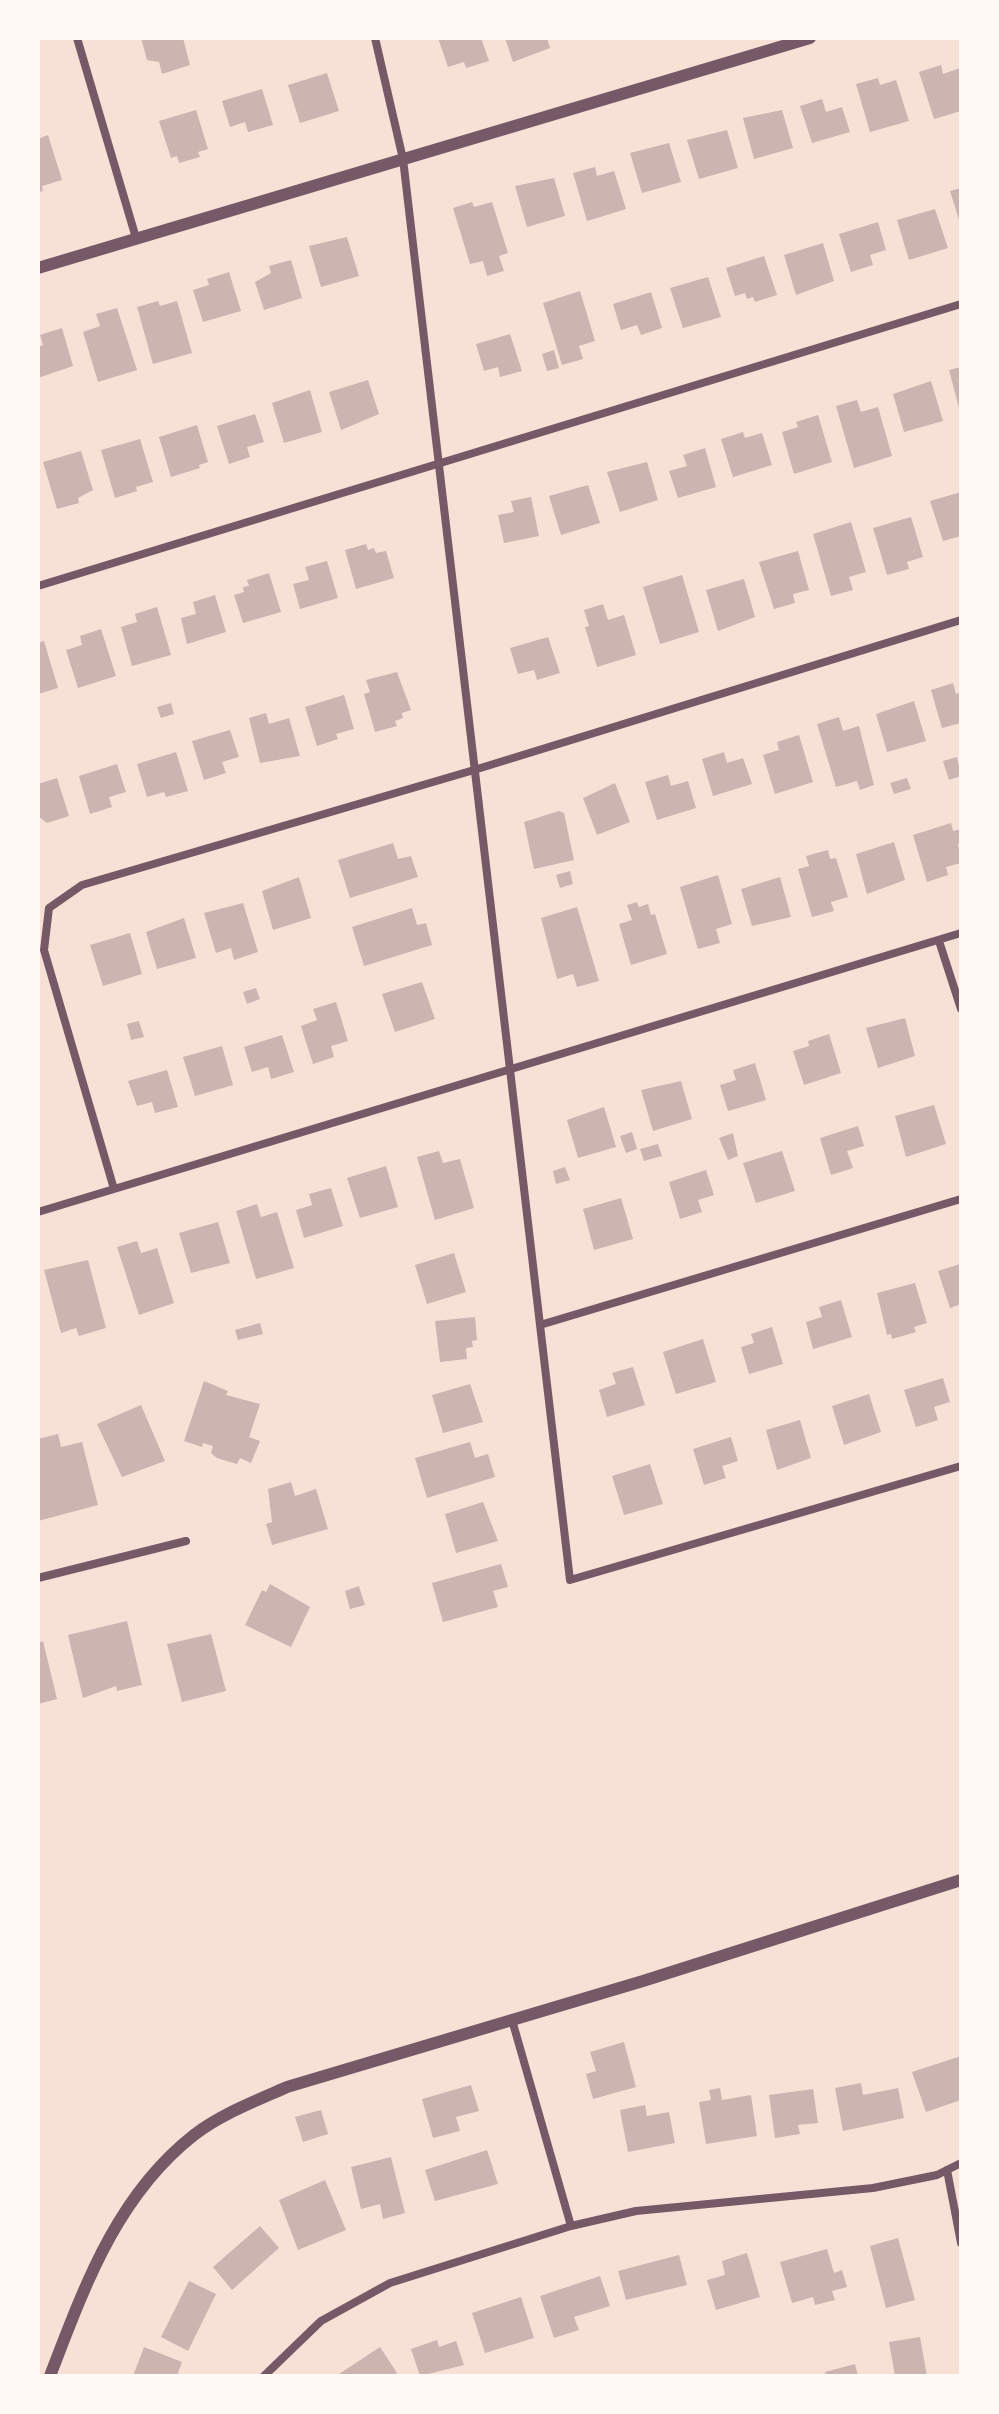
<!DOCTYPE html>
<html>
<head>
<meta charset="utf-8">
<style>
	body { margin:0 }
	#map { position:relative; width:999px; height:2414px; overflow:hidden; background:#f7e1d7; font-family:"Fira Sans",sans-serif }
	canvas { display:block }
	.frame { position:absolute; inset:0; border:40px solid #fffaf5; pointer-events:none }
</style>
</head>
<body>
<div id="map">
<canvas width="999" height="2414"></canvas>
<div class="frame"></div>
</div>
<script>
const ctx = document.querySelector('canvas').getContext('2d');
ctx.lineJoin = 'round';
function fill(path, color) { ctx.fillStyle = color; ctx.fill(path, 'evenodd'); }
function stroke(path, color, width, dash) { ctx.strokeStyle = color; ctx.lineWidth = width; ctx.lineCap = dash ? 'butt' : 'round'; ctx.setLineDash(dash || []); ctx.stroke(path); }
const building = new Path2D(`
	M141,38H183L190,65L162,74L159,62L147,60Z
	M438,38H481L489,61L466,68L464,62L448,67Z
	M505,38H547L550,48L513,62Z
	M941,65L943,74L960,68L961,111L934,119L919,72Z
	M327,73L339,111L300,123L288,85Z
	M878,78L880,85L896,80L909,121L870,132L856,84Z
	M262,89L273,125L248,132L245,122L230,127L222,101Z
	M822,99L826,112L842,107L850,132L812,143L800,106Z
	M196,110L208,149L198,152L200,157L179,163L177,156L171,158L159,121Z
	M782,110L793,148L754,159L743,118Z
	M727,130L738,168L699,179L687,140Z
	M48,135L62,180L42,186L43,191L38,192V139Z
	M669,143L681,182L642,193L630,153Z
	M595,167L597,176L614,171L626,209L587,221L573,173Z
	M554,178L565,216L527,227L515,186Z
	M961,188V223H960L950,191Z
	M472,202L474,207L492,202L508,253L499,256L504,271L487,276L483,261L470,264L453,208Z
	M935,209L948,248L909,260L897,220Z
	M878,222L886,250L870,255L873,265L851,272L839,234Z
	M347,237L359,276L321,287L309,246Z
	M823,243L834,281L796,295L784,255Z
	M764,256L777,295L755,302L753,297L747,299L745,293L735,296L726,268Z
	M291,260L302,298L264,310L255,282L271,273L269,266Z
	M229,272L241,311L203,322L193,290L209,285L207,279Z
	M708,277L721,317L683,328L670,288Z
	M580,291L595,341L579,346L583,359L562,365L543,303Z
	M651,292L662,328L641,335L637,325L621,330L613,304Z
	M158,301L160,306L177,301L192,353L153,364L137,307Z
	M117,308L137,370L98,382L83,332L100,326L96,314Z
	M62,328L73,366L38,378V347L43,345L40,335Z
	M510,334L522,371L500,377L498,367L484,371L476,344Z
	M554,350L559,368L547,371L542,354Z
	M961,367V412H960L949,370Z
	M368,380L379,414L341,430L329,392Z
	M931,381L943,421L904,432L893,394Z
	M310,390L322,432L284,443L272,403Z
	M857,400L861,412L878,407L892,456L854,468L836,406Z
	M255,414L264,442L247,447L250,457L229,464L217,426Z
	M818,415L832,462L794,474L782,432L798,427L796,422Z
	M197,425L208,462L199,465L200,468L171,477L159,437Z
	M743,432L745,438L762,433L772,465L733,477L721,439Z
	M140,439L153,482L136,487L137,491L115,498L101,450Z
	M705,448L716,487L678,498L669,471L687,466L683,455Z
	M81,451L93,490L78,498L79,503L57,509L43,462Z
	M647,462L658,500L620,512L607,472Z
	M588,485L600,523L561,535L549,496Z
	M961,492V536L943,541L930,501Z
	M531,497L539,536L504,543L498,515L514,512L511,501Z
	M911,517L923,557L907,562L909,569L887,575L873,528Z
	M851,522L866,572L849,577L853,590L831,596L813,534Z
	M366,544L368,550L374,548L376,553L386,551L394,578L356,589L345,550Z
	M798,551L809,590L793,594L795,603L774,609L759,562Z
	M327,561L338,598L300,609L293,584L309,580L305,567Z
	M269,573L281,612L243,623L234,595L244,592L243,587L249,586L247,580Z
	M682,575L699,632L660,644L643,587Z
	M744,579L755,617L718,631L706,590Z
	M215,595L226,632L187,644L181,618L196,614L193,602Z
	M603,604L608,620L624,615L636,655L597,667L585,627L589,626L584,610Z
	M157,607L171,655L132,666L121,627L137,622L135,614Z
	M101,629L116,676L78,688L66,650L82,645L80,636Z
	M548,637L560,673L537,680L534,670L518,674L510,648Z
	M44,641L58,688L38,694V643Z
	M397,672L411,710L402,713L403,718L395,721L397,726L375,732L364,694L370,692L366,680Z
	M953,683L956,694L961,692V723L942,728L931,690Z
	M344,695L354,729L336,734L338,739L317,746L305,707Z
	M914,701L926,741L887,752L876,714Z
	M171,703L174,714L161,718L157,707Z
	M266,713L269,724L289,718L300,756L260,763L249,718Z
	M839,717L843,731L859,726L874,785L860,790L857,781L836,787L817,724Z
	M230,730L239,757L222,762L226,773L204,780L192,741Z
	M799,735L813,782L775,794L763,755L779,750L777,742Z
	M176,752L188,791L166,797L164,792L147,797L137,764Z
	M724,752L727,763L743,758L752,784L713,796L702,759Z
	M957,757L961,776L949,780L943,761Z
	M117,764L126,792L109,797L112,807L90,814L79,776Z
	M668,775L671,786L688,781L696,808L657,820L645,782Z
	M57,778L69,816L47,823L38,816V784Z
	M907,778L911,789L894,794L890,783Z
	M615,783L630,822L597,835L583,798Z
	M559,811L564,813L574,860L534,869L524,822Z
	M951,823L953,831L961,829V843L958,844L961,863L946,867L948,875L927,882L913,835Z
	M894,842L905,880L867,894L856,854Z
	M393,843L398,859L411,856L418,877L350,898L338,860Z
	M828,850L830,859L836,858L848,897L831,902L834,911L812,917L798,869L809,866L806,856Z
	M570,871L573,884L560,888L556,875Z
	M718,875L732,924L716,929L720,943L698,949L680,887Z
	M299,877L311,918L273,930L262,891Z
	M780,877L791,917L752,926L741,889Z
	M637,902L639,907L648,904L651,915L655,914L667,954L631,965L619,924L632,920L627,905Z
	M243,903L258,952L234,960L231,948L216,953L204,913Z
	M577,907L599,981L577,987L573,974L557,979L541,918Z
	M412,908L417,925L426,923L432,945L364,966L352,927Z
	M184,918L196,958L157,969L146,932Z
	M130,933L142,974L103,986L90,945Z
	M422,982L435,1019L395,1032L382,994Z
	M256,988L260,999L247,1004L243,992Z
	M336,1002L348,1041L331,1046L334,1057L313,1064L301,1026L317,1020L313,1009Z
	M905,1018L915,1056L878,1068L866,1028Z
	M139,1021L144,1037L131,1040L127,1024Z
	M829,1034L841,1073L804,1085L793,1051L809,1046L808,1041Z
	M282,1035L294,1072L271,1079L268,1067L252,1072L244,1047Z
	M222,1046L233,1085L195,1096L183,1057Z
	M755,1063L766,1100L728,1111L720,1085L736,1080L733,1070Z
	M167,1070L178,1107L155,1113L152,1102L137,1106L128,1081Z
	M681,1081L692,1119L653,1131L641,1090Z
	M934,1105L946,1144L906,1157L895,1116Z
	M604,1107L616,1147L578,1158L567,1120Z
	M858,1126L864,1146L847,1151L853,1168L831,1175L820,1138Z
	M632,1132L637,1149L626,1153L620,1136Z
	M733,1133L738,1156L728,1160L719,1138Z
	M658,1144L662,1156L644,1161L640,1149Z
	M439,1151L443,1163L460,1159L474,1208L435,1220L417,1157Z
	M782,1151L795,1191L756,1203L743,1163Z
	M386,1166L398,1207L360,1218L347,1178Z
	M565,1167L570,1180L556,1184L553,1171Z
	M706,1170L714,1195L698,1200L702,1212L680,1219L669,1182Z
	M331,1188L343,1226L304,1238L296,1210L312,1205L309,1194Z
	M621,1198L633,1239L594,1250L583,1209Z
	M257,1204L261,1217L277,1212L294,1268L256,1279L236,1211Z
	M218,1222L230,1263L191,1273L179,1233Z
	M137,1241L141,1253L157,1248L174,1303L139,1315L117,1247Z
	M454,1253L466,1292L427,1304L415,1265Z
	M88,1260L106,1328L79,1336L76,1328L61,1333L44,1270Z
	M960,1264L961,1304L950,1308L938,1271Z
	M915,1283L927,1323L914,1327L916,1332L892,1339L891,1334L887,1335L877,1293Z
	M841,1300L852,1337L813,1349L806,1322L822,1317L819,1307Z
	M475,1317L477,1340L472,1341L473,1347L466,1348L467,1359L440,1362L435,1321Z
	M260,1323L263,1334L238,1340L235,1330Z
	M772,1327L783,1364L749,1374L741,1347L754,1343L751,1334Z
	M703,1339L716,1382L676,1394L663,1352Z
	M633,1367L645,1405L607,1417L599,1390L616,1384L612,1373Z
	M943,1378L950,1402L934,1407L938,1420L916,1427L904,1390Z
	M204,1381L228,1391L226,1395L260,1404L249,1437L260,1441L251,1463L240,1458L237,1464L217,1458L211,1453L213,1446L203,1443L202,1447L184,1441Z
	M470,1384L483,1422L443,1433L432,1395Z
	M869,1394L881,1432L844,1445L832,1406Z
	M141,1405L165,1461L122,1477L97,1424Z
	M800,1420L811,1458L777,1470L766,1430Z
	M58,1434L61,1447L82,1442L98,1505L38,1521V1439Z
	M731,1437L738,1461L722,1466L726,1478L704,1485L693,1449Z
	M470,1442L475,1458L488,1454L495,1477L427,1498L415,1458Z
	M650,1464L663,1504L624,1515L612,1476Z
	M291,1482L295,1496L316,1489L328,1529L272,1545L266,1524L272,1522L268,1489Z
	M483,1502L498,1541L456,1553L445,1514Z
	M501,1564L508,1587L493,1591L498,1607L443,1622L432,1583Z
	M270,1584L310,1607L291,1647L245,1625L262,1590L266,1592Z
	M359,1586L365,1605L350,1609L345,1591Z
	M127,1621L142,1685L117,1691L116,1686L83,1698L68,1635Z
	M211,1634L226,1691L182,1702L167,1644Z
	M43,1641L57,1699L38,1704V1643Z
	M624,2042L636,2087L593,2099L586,2074L596,2071L590,2052Z
	M961,2056V2100L926,2112L912,2072Z
	M861,2083L863,2095L898,2088L904,2118L843,2131L835,2088Z
	M471,2085L479,2111L456,2117L460,2131L433,2138L422,2099Z
	M720,2088L722,2100L751,2095L757,2136L706,2144L699,2102L711,2100L709,2090Z
	M813,2089L818,2123L798,2125L800,2134L775,2138L769,2095Z
	M645,2105L647,2116L669,2112L675,2143L628,2152L620,2110Z
	M321,2110L328,2134L303,2142L295,2117Z
	M487,2150L498,2184L435,2201L425,2170Z
	M391,2157L405,2213L383,2219L380,2204L361,2209L351,2167Z
	M325,2180L346,2230L298,2250L279,2200Z
	M260,2226L279,2248L232,2290L213,2267Z
	M898,2238L915,2300L886,2308L870,2246Z
	M827,2249L834,2273L842,2270L847,2287L832,2291L835,2300L815,2305L813,2297L792,2303L780,2262Z
	M747,2253L760,2297L716,2310L707,2280L725,2275L722,2261Z
	M679,2255L687,2285L626,2300L618,2271Z
	M600,2276L610,2306L574,2317L579,2330L554,2338L540,2296Z
	M189,2281L216,2294L188,2351L161,2337Z
	M521,2297L534,2338L485,2353L472,2313Z
	M920,2337L927,2376H895L889,2342Z
	M437,2340L439,2347L456,2341L464,2365L420,2376L411,2349Z
	M144,2347L182,2362L177,2376H133Z
	M380,2347L397,2373L392,2376H336Z
	M855,2364L858,2376H826L825,2372Z`);
const minor = new Path2D(`
	M77,38L136,238
	M375,38L403,159L570,1580L961,1466
	M38,586L961,304
	M939,941L961,1009
	M114,1189L44,950L49,908L82,885L474,770L961,620
	M38,1212L961,933
	M540,1325L961,1199
	M38,1578L186,1541
	M512,2020L571,2226
	M947,2170L961,2243
	M264,2376L321,2321L390,2283L571,2226L636,2211L873,2188L937,2175L961,2163`);
const tertiary = new Path2D(`
	M38,268L810,38
	M50,2376C84,2288 116,2196 194,2135C221,2114 256,2101 287,2087L643,1981L961,1880`);
fill(building, '#ccb4b1');
stroke(minor, '#755966', 8);
stroke(tertiary, '#755966', 12);
</script>
</body>
</html>
